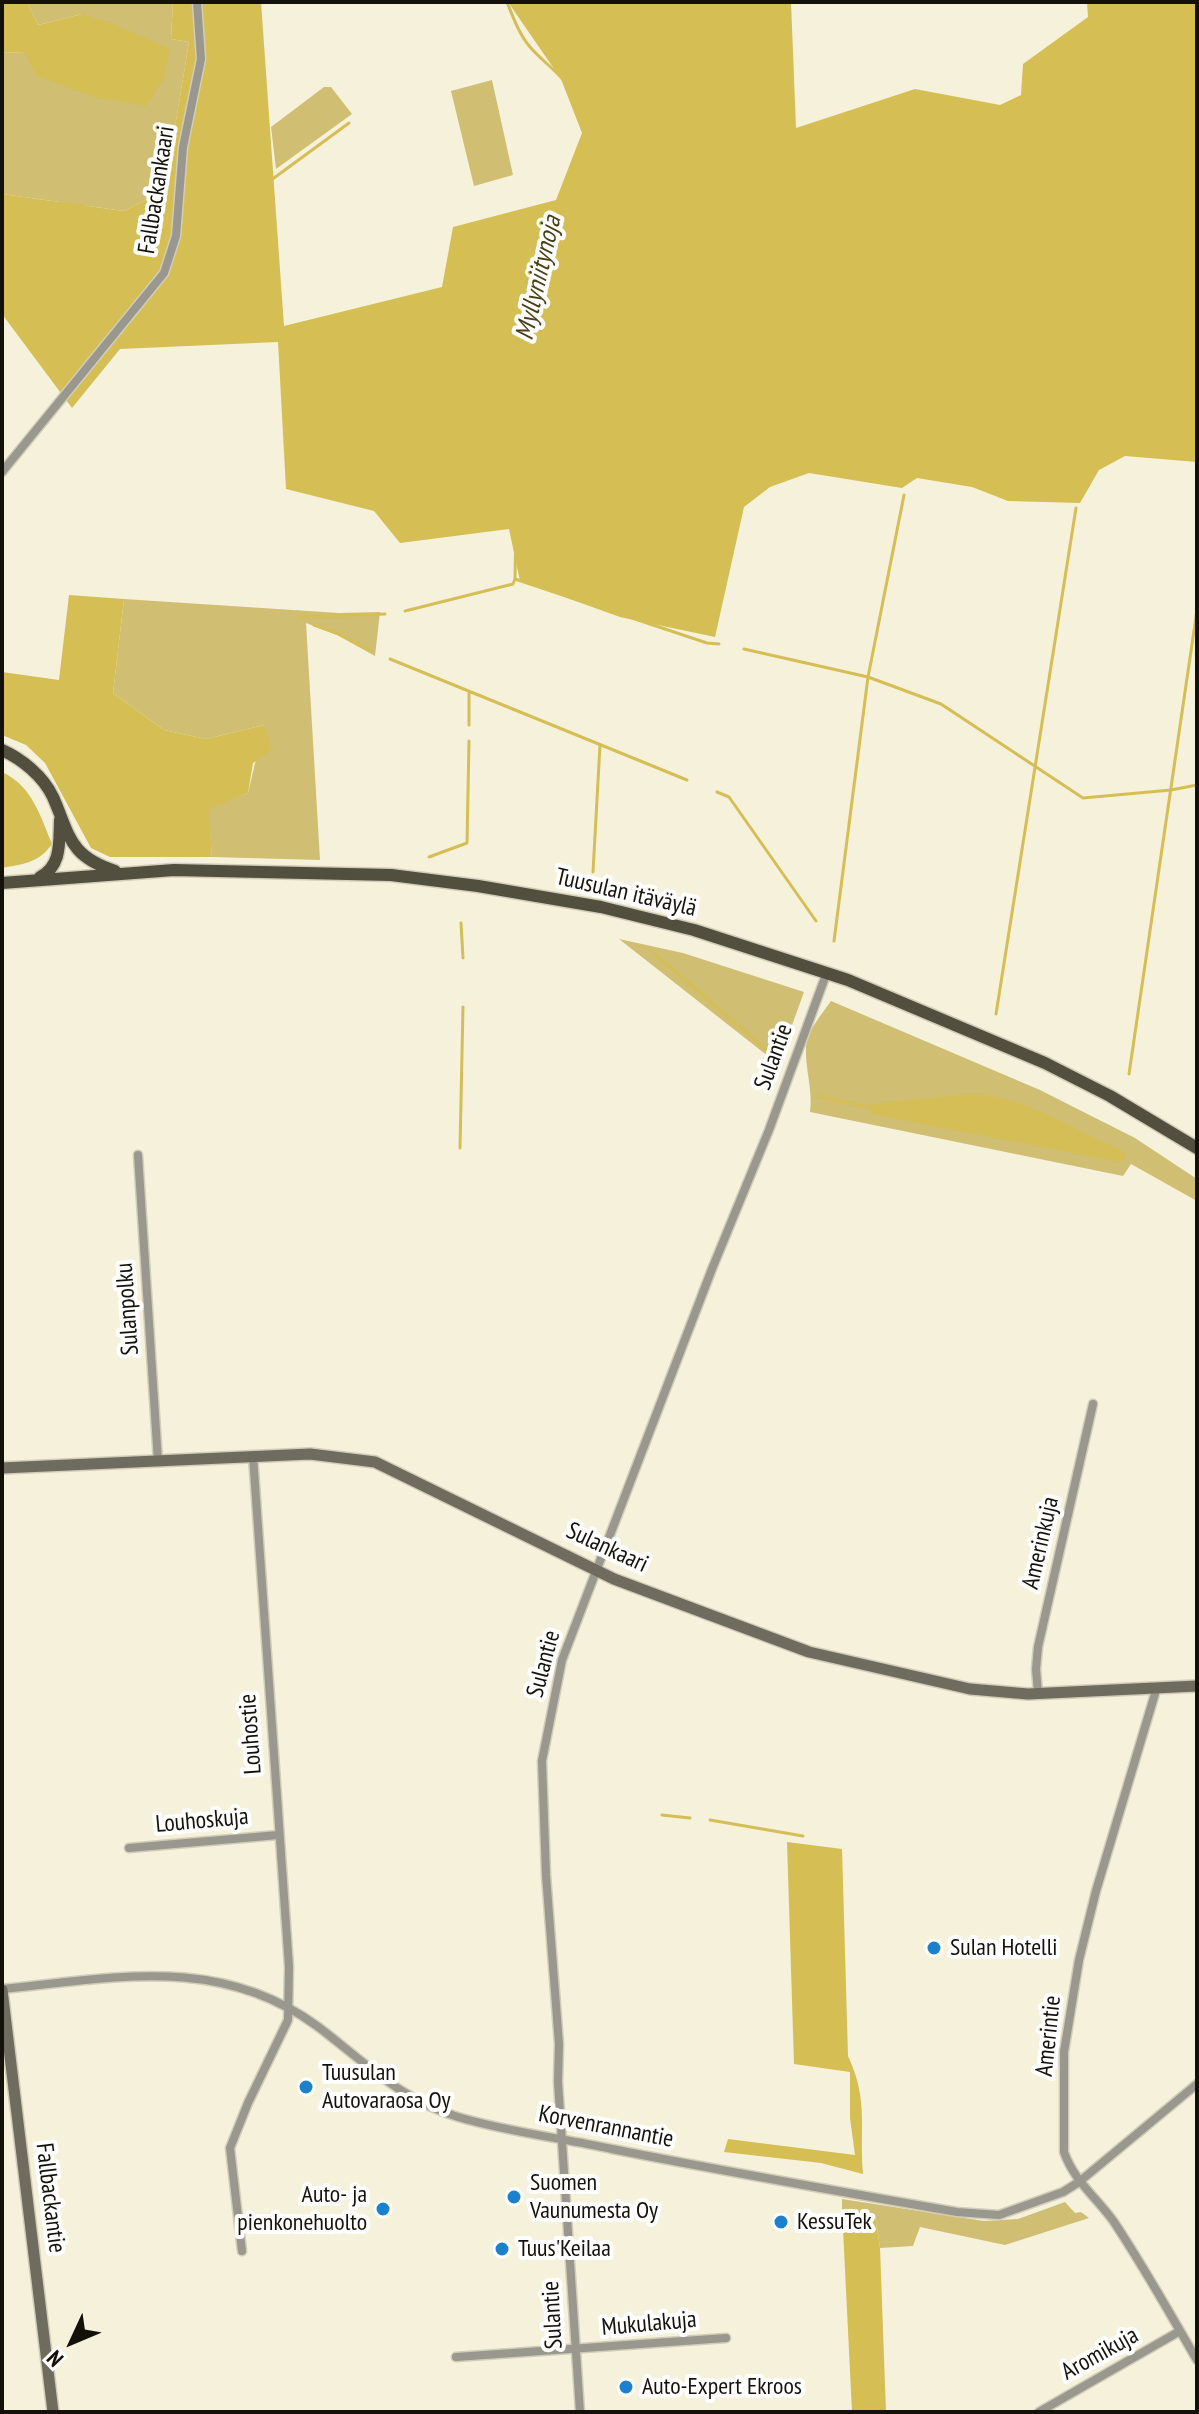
<!DOCTYPE html>
<html>
<head>
<meta charset="utf-8">
<style>
	body { margin:0 }
	#map { position:relative; width:1199px; height:2414px; overflow:hidden; background:#f6f1db; font-family:"PT Sans Narrow",sans-serif }
	canvas { display:block }
	.frame { position:absolute; inset:0; border:4px solid #131109; pointer-events:none }
	.north { position:absolute; left:32px; top:2302px; width:80px; height:80px; -webkit-text-stroke:6px #fff; paint-order:stroke; rotate:226deg; font-size:22px; font-weight:700; line-height:32px; text-align:center; color:#131109 }
	.north::after { content:''; display:block; margin:auto; width:28px; height:36px; background:#131109; clip-path:polygon(50% 0,100% 100%,50% 72%,0 100%) }
</style>
</head>
<body>
<div id="map">
<canvas width="1199" height="2414"></canvas>
<div class="frame"></div>
<div class="north">N</div>
</div>
<script>
const ctx = document.querySelector('canvas').getContext('2d');
ctx.lineJoin = 'round';
function fill(path, color) { ctx.fillStyle = color; ctx.fill(path, 'evenodd'); }
function stroke(path, color, width, dash) { ctx.strokeStyle = color; ctx.lineWidth = width; ctx.lineCap = dash ? 'butt' : 'round'; ctx.setLineDash(dash || []); ctx.stroke(path); }
function write(font, color, halo, rows, align = 'center') {
  ctx.font = font + ' "PT Sans Narrow",sans-serif'; ctx.lineWidth = 8; ctx.setLineDash([]); ctx.textBaseline = 'middle'; ctx.strokeStyle = halo; ctx.fillStyle = color; for (const [text, x, y, turn = 0] of rows) {
    ctx.save(); ctx.translate(x, y); ctx.rotate((+turn || 0) * Math.PI / 180); ctx.textAlign = isNaN(turn) ? turn : align; if (halo) ctx.strokeText(text, 0, 0); ctx.fillText(text, 0, 0); ctx.restore();
  }
}
const green = new Path2D(`
	M27,2H173L171,39L189,42L162,206L153,196L124,211L2,194V52L25,53L82,14L38,25Z
	M492,80L513,175L474,186L451,91Z
	M324,87H331L352,114L276,169L271,127Z
	M124,599L339,613L380,612L375,656L337,635L306,623L320,860L212,857L208,808L248,793L264,725L206,739L164,730L113,693Z
	M619,939L683,953L804,992L778,1064Z
	M831,1001L1040,1090L1135,1138L1197,1179V1201L1131,1164L1123,1176L810,1112C813,1090 805,1069 806,1047C807,1031 822,1014 831,1001Z
	M842,2199L984,2221L1018,2219L1065,2202L1075,2213L1081,2212L1089,2218L1005,2245L920,2227L913,2246L880,2248L875,2215L842,2209Z`);
const forest = new Path2D(`
	M2,2H27L38,25L82,14L109,22L170,49L163,80L146,106L94,97L37,76L25,53L2,52Z
	M173,2H261L284,326L442,287L453,227L556,200L582,133L561,79L508,2H791L796,128L915,89L1000,105L1021,95L1023,64L1088,17L1087,2H1197V462L1125,456L1099,470L1080,503L1008,501L972,487L917,478L902,488L809,473L770,487L744,507L715,637L620,617L520,581L509,529L400,543L374,511L286,489L278,342L120,349L72,408L2,314V194L124,211L153,196L162,205L189,42L171,39Z
	M69,595L124,599L113,693L164,730L206,739L264,725L272,750L253,763L248,793L209,809L212,857H110L91,848L45,763L26,745L2,735V672L59,680Z
	M2,772C32,786 40,815 52,844C39,863 23,864 2,868Z
	M787,1842L842,1849L848,2056C869,2101 859,2127 863,2174L821,2163L724,2152L728,2139L855,2155L850,2118V2072L794,2064Z
	M842,2209L875,2215L880,2248L886,2412H852Z`);
const water = new Path2D(`
	M972,1094C1026,1096 1072,1130 1121,1150L1126,1154L1124,1160L1119,1162L872,1114L870,1104Z`);
const stream = new Path2D(`
	M507,2C513,17 519,34 530,47C544,63 562,74 573,94C581,109 584,126 587,143L547,345L535,368L518,386L514,403L508,483L516,522L515,579
	M2,200L81,205L109,217L170,216
	M185,213L201,210L263,186L349,123
	M515,579L707,643L719,644
	M405,611L513,584L515,579
	M299,617L385,614
	M314,625L339,634L371,651
	M744,649L868,677L941,704L1083,798L1171,790L1197,785
	M390,659L687,780
	M469,725V693
	M717,792L729,797L816,921
	M429,857L467,843L469,741
	M593,872L600,745
	M461,923L463,958
	M834,941L868,677L904,495
	M655,954L779,1061
	M996,1014L1076,508
	M1129,1074L1197,610
	M818,1096L871,1108
	M460,1148L463,1007
	M662,1815L690,1818
	M710,1820L803,1836`);
const street = new Path2D(`
	M2,472L164,273L176,236L183,147L201,59L197,2
	M138,1155L158,1461
	M1157,1687L1096,1891L1079,1960L1064,2052V2152C1074,2181 1097,2198 1114,2222C1144,2267 1170,2314 1197,2360
	M1038,1693L1036,1669L1038,1647L1093,1404
	M129,1848L278,1835
	M2,1989C113,1978 219,1954 317,2026C365,2062 399,2099 458,2117C508,2132 561,2138 612,2149C727,2172 842,2192 957,2212L999,2215L1063,2192L1079,2182L1197,2084
	M242,2251L230,2148L248,2103L288,2020L289,1967L253,1456
	M456,2357L726,2338
	M580,2412L558,2082L559,2044L546,1875L542,1761L562,1660L712,1269L769,1130L827,972
	M1039,2412L1180,2331`);
const secondary = new Path2D(`
	M2,1468L310,1454L375,1462L614,1579L809,1652L970,1689L1028,1694L1197,1686
	M2,1990L53,2412`);
const primary = new Path2D(`
	M2,750C22,759 43,776 53,797C70,836 69,856 115,871
	M40,877C62,866 59,842 60,820
	M2,883L174,870L391,875L478,886L601,907L694,930L848,980L1045,1063L1110,1096L1197,1148`);
const markers = [
	[934,1948,8,"#1c81cc"],
	[306,2087,8,"#1c81cc"],
	[514,2197,8,"#1c81cc"],
	[383,2209,8,"#1c81cc"],
	[781,2222,8,"#1c81cc"],
	[502,2249,8,"#1c81cc"],
	[626,2387,8,"#1c81cc"]
];
const streetNames = [
	["Fallbackankaari",157,190,-81],
	["Tuusulan itäväylä",626,893,13],
	["Sulantie",774,1057,-70],
	["Sulanpolku",128,1309,-94],
	["Amerinkuja",1041,1543,-77],
	["Sulankaari",607,1548,25],
	["Sulantie",544,1664,-75],
	["Louhostie",251,1734,-94],
	["Louhoskuja",202,1821,-5],
	["Amerintie",1049,2036,-84],
	["Korvenrannantie",606,2127,11],
	["Fallbackantie",50,2198,83],
	["Sulantie",553,2315,-93],
	["Mukulakuja",649,2324,-5],
	["Aromikuja",1100,2354,-29]
];
const poiNames = [
	["Sulan Hotelli",950,1948],
	["Tuusulan",322,2073],
	["Autovaraosa Oy",322,2101],
	["Suomen",530,2183],
	["Vaunumesta Oy",530,2211],
	["Auto- ja",367,2195,"right"],
	["pienkonehuolto",367,2223,"right"],
	["KessuTek",797,2222],
	["Tuus'Keilaa",518,2249],
	["Auto-Expert Ekroos",642,2387]
];
const waterNames = [
	["Myllyniitynoja",539,278,-77]
];
fill(green, '#d0bf73');
fill(forest, '#d5be54');
fill(water, '#d5be55');
stroke(stream, '#d5be55', 3);
stroke(street, '#d2cdb9', 11);
stroke(secondary, '#d2cdb9', 14);
stroke(primary, '#d2cdb9', 15);
stroke(street, '#99978e', 8);
stroke(secondary, '#6f6c5f', 11);
stroke(primary, '#524f3f', 12);
for (const [x, y, r, color] of markers) { const dot = new Path2D(); dot.arc(x, y, r, 0, 2 * Math.PI); ctx.fillStyle = color; ctx.fill(dot); stroke(dot, '#fff', 3); }
write('24px', '#131109', '#fff', streetNames);
write('24px', '#131109', '#fff', poiNames, 'left');
write('italic 26px', '#493f13', '#fff', waterNames);
</script>
</body>
</html>
